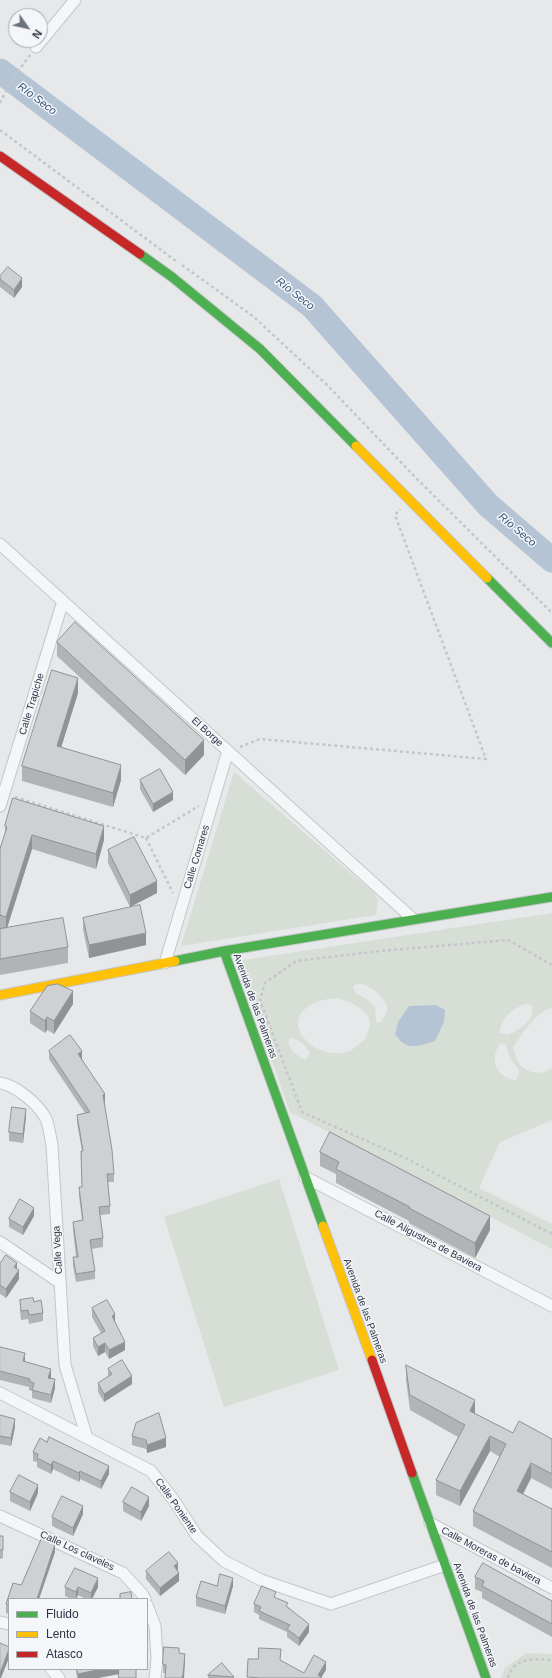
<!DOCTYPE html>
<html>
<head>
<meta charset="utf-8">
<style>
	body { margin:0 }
	#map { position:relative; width:552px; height:1678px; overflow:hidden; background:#e6e8ea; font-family:Arial,sans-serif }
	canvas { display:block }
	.legend { position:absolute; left:8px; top:1598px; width:140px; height:72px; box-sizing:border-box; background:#f4f6f9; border:1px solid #a4a8b1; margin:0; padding:5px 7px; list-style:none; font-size:12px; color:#2b3445 }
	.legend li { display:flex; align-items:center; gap:8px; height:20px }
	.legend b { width:20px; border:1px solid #a4a8b1 }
	.north { position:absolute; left:8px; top:8px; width:40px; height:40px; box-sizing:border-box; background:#f4f6f9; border:1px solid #a4a8b1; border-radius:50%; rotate:124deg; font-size:11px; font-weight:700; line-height:16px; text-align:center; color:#2b3445 }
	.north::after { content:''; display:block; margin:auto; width:14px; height:18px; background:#6c737f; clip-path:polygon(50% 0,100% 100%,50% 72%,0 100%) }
</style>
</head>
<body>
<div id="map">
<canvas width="552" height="1678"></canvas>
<ul class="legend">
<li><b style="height:5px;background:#4caf50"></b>Fluido</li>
<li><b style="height:5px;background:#ffc107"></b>Lento</li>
<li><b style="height:5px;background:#c62828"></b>Atasco</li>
</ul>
<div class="north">N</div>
</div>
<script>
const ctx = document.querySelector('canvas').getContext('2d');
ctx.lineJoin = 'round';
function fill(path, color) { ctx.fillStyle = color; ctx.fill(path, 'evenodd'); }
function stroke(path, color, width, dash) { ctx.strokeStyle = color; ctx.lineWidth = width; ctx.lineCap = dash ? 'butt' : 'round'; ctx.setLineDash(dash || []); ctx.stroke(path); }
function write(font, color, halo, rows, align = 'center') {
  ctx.font = font + ' Arial,sans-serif'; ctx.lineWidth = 3; ctx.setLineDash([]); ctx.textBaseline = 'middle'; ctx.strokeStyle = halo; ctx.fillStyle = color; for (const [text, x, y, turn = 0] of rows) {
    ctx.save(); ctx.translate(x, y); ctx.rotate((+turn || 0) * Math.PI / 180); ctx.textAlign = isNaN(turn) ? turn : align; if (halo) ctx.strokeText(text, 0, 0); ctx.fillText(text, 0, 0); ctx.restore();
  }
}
const green = new Path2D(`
	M234,772L375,894L378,901L376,915L181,946Z
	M552,913V1008C538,1009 520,1036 513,1048C515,1054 517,1062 521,1066C529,1074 544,1075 552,1068V1120L500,1142L479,1188L552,1224V1249L290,1112L237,961ZM360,983C373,988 384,995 388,1010L380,1023L376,1022L375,1006L365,998L355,993L353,986ZM336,998C350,1001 378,1012 368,1032C366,1036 365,1040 362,1042C357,1045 352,1051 347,1052C316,1061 277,1024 312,1004C319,1000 328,999 336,998ZM527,1003L532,1006C535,1021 520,1029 508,1035L500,1033C501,1016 513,1009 527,1003ZM290,1037C299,1040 306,1045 310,1054L305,1060L293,1052L288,1043ZM501,1043L506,1045C508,1049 508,1053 510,1057C514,1067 524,1069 516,1080C496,1078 488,1058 501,1043Z
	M279,1179L339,1370L224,1407L164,1217Z
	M526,1653L552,1654V1678H501L505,1668Z`);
const water = new Path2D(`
	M436,1005L445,1010L444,1022L435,1041C417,1046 407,1052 395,1034L398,1022L409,1006Z`);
const river = new Path2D(`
	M0,71L312,306L488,505L552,560`);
const path = new Path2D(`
	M0,103L11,81L30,55
	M0,130L176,261
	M182,265L254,317L327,385L418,480L552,613
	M240,747L260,739L486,759L395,515L400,509
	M15,797L146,838L199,806
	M146,838L173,893
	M552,965L508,940L380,951L296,961L265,983L260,1000L302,1112L405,1158L552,1234
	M508,1678C515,1656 533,1659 552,1660`);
const street = new Path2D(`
	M36,47L75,0
	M0,544L413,919
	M0,806L63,601
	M165,963L228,751
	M0,1083C15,1085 37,1103 45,1117C49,1124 50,1136 52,1145L65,1365L87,1438
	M305,1177L552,1306
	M0,1242L59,1282
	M0,1393L151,1471L173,1499L197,1536L224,1561L261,1580L331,1604L445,1565
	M0,1516L123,1573L143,1595L145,1599
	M430,1523L552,1588
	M147,1605L155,1626L157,1659L155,1678
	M0,1622L9,1624
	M51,1669L59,1678`);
const fast = new Path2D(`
	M140,254L172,277L260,349L356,446
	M487,578L552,643
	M224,951L323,1226
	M175,961L224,951L552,897
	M412,1473L486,1678`);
const slow = new Path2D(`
	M356,446L487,578
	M0,995L175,961
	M323,1226L372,1360`);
const jam = new Path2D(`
	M0,156L140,254
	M372,1360L412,1473`);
const wall = new Path2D(`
	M0,276L22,287L14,298L0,287Z
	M57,642L204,755L185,775L57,656Z
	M78,693L61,747L121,780L113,807L22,781V766Z
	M140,780L173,800L153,812L140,789Z
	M5,826L104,840L96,869L32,849L7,928L68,947V963L0,975V849L5,835Z
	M108,850L157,893L130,907L108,863Z
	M83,918L146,945L89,958L83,930Z
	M73,1004L54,1034L47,1030L45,1033L30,1023V1011Z
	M49,1051L82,1059L105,1102H104L114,1174V1182H108L110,1206V1214L100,1215L103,1238V1247L91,1249L95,1271V1279L76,1282L73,1266V1257H76L73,1230V1222L82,1220L79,1196V1187H82L81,1160V1151H82L77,1123V1115L85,1113L49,1059Z
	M26,1117L23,1143L9,1141V1132Z
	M320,1152L490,1230L475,1258L409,1223V1221L336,1183V1174L320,1166Z
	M34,1216L23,1235L9,1227V1219Z
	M0,1264L17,1269L19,1279L6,1298L0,1294Z
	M20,1300L34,1302L43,1313V1321L29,1324L28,1319L21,1320L20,1309Z
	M92,1308L115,1322L125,1350L109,1359L105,1352L98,1356L93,1346V1338L101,1333L92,1317Z
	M0,1347L51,1377V1378L55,1388L51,1403L32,1398V1391L29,1390V1387L0,1380Z
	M406,1365L475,1414L513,1433L552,1439V1489L531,1478L523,1494L552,1509V1568L473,1526V1511L500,1457L490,1451L460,1506L436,1495V1480L458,1437L410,1410L406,1380Z
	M108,1369L132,1384L104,1402L98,1392V1383L108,1377Z
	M0,1415L15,1427L11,1446L0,1444Z
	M132,1436L166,1447L147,1453L146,1449L132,1445Z
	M33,1452L109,1474L101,1489L80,1479L79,1482L53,1469L51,1474L37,1467V1462L33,1461Z
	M10,1492L38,1493L30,1511L10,1501Z
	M123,1502L149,1506L141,1521L123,1511Z
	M83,1514L73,1536L52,1526V1517Z
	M0,1536H3V1558L0,1559Z
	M42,1538L55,1544V1552L39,1599H9V1614L6,1613V1604L13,1583L21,1585Z
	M146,1571H178L179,1581L160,1596L146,1579Z
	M475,1577L552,1601V1637L482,1598V1592L475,1589Z
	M217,1586H233L225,1614L196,1606V1597Z
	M65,1587H98L92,1599H86L78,1595L76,1599H72L65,1596Z
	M276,1598L288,1607L309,1632L299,1646L287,1637V1632L259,1619V1615L254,1612V1604Z
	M179,1653L185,1662L165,1673H163V1664Z
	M76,1669H136V1678H119V1674L98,1678H77Z
	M208,1675L234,1677V1678H208Z`);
const shadedWall = new Path2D(`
	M22,278V287L14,298V290Z
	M78,678V693L57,761V746Z
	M204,740V755L185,775V760Z
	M121,765V780L113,807V793Z
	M173,792V800L153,812V804Z
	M104,826V840L96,869V854Z
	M32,835V849L6,931V917Z
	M157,881V893L130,907V895Z
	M146,933V945L89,958V945Z
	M73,991V1004L54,1034V1021Z
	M47,1017V1030L45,1033V1021Z
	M82,1051V1060L78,1054Z
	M105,1094V1102L103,1103V1095Z
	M26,1109V1117L23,1143V1134Z
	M34,1208V1216L23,1235V1227Z
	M490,1216V1230L475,1258V1243Z
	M17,1263V1271L14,1267Z
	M19,1270V1279L6,1298V1289Z
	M115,1314V1323L112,1316Z
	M125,1342V1350L109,1359V1350Z
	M105,1343V1352L98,1356V1347Z
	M25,1353V1362L23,1361Z
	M51,1369V1377L48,1386V1378Z
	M132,1376V1384L104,1402V1394Z
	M55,1379V1388L51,1403V1395Z
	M475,1400V1416L470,1411Z
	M15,1419V1427L11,1446V1438Z
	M490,1436V1451L460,1506V1491Z
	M166,1438V1447L147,1453V1445Z
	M53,1461V1469L51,1474V1465Z
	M531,1463V1478L517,1506V1491Z
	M109,1466V1474L101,1489V1481Z
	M80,1471V1479L79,1482V1473Z
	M38,1485V1493L30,1511V1502Z
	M149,1497V1506L141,1521V1512Z
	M83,1506V1514L73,1536V1528Z
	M55,1544V1552L39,1599H37Z
	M178,1563V1571L174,1566Z
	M179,1573V1581L160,1596V1588Z
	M98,1578V1587L92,1599H91V1593Z
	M233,1578V1586L225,1614V1606Z
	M78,1587V1595L76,1599V1592Z
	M309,1624V1632L299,1646V1638Z
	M9,1649V1658L1,1678H0V1673Z
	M185,1654V1662L184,1678H182Z
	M326,1662V1670L321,1678L318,1675Z
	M101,1669H119V1674L98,1678H78V1674Z`);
const building = new Path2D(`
	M8,267L22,278L14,290L0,279V276Z
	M75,622L204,740L185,760L57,642Z
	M52,670L78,678L57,746L121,765L113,793L22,766Z
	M160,769L173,792L153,804L140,780Z
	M13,798L104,826L96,854L32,835L6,917L0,915V849L7,827L5,826Z
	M134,837L157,881L130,895L108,850Z
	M140,905L146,933L89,945L83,918Z
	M63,918L68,947L0,959V929Z
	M58,984L73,991L54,1021L47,1017L45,1021L30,1011L47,986Z
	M70,1035L82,1051L78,1054L105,1094L103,1095L112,1150L114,1174H107L110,1206L99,1207L103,1238L90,1240L95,1271L76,1274L73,1257H78L73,1222L83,1220L79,1187H82L81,1151H83L77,1115L90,1112L49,1051Z
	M12,1107L26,1109L23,1134L9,1132Z
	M330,1132L490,1216L475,1243L409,1208L410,1207L336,1169L339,1162L320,1152Z
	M20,1199L34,1208L23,1227L9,1219Z
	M6,1255L17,1263L14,1267L19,1270L6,1289L0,1285V1264Z
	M33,1298L34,1302L41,1300L43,1313L29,1315L28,1310L21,1311L20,1300Z
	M107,1300L115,1314L112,1316L125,1342L109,1350L105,1343L98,1347L93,1338L105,1331L92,1308Z
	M0,1347L25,1353L23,1361L51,1369L48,1378L55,1379L51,1395L32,1390L34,1383L29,1381L30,1379L0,1371Z
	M122,1360L132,1376L104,1394L98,1383L112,1374L108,1369Z
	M406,1365L475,1400L470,1411L513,1433L519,1421L552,1439V1474L531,1463L517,1491L552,1509V1552L473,1511L506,1444L490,1436L460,1491L436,1480L465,1425L410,1395Z
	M159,1413L166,1438L147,1445L146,1440L132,1436L136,1423Z
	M0,1415L15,1419L11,1438L0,1436Z
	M49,1437L109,1466L101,1481L80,1471L79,1473L53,1461L51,1465L37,1458L38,1454L33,1452L40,1438L47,1442Z
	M19,1475L38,1485L30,1502L10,1492Z
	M132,1487L149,1497L141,1512L123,1502Z
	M62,1496L83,1506L73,1528L52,1517Z
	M0,1536H3V1550H0Z
	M42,1538L55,1544L37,1599H9V1605L6,1604L13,1583L21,1585Z
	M169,1552L178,1563L174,1566L179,1573L160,1588L146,1571Z
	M483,1563L552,1601V1624L482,1586L484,1581L475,1577Z
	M75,1568L98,1578L91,1593L78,1587L76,1592L65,1587Z
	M220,1574L233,1578L225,1606L196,1597L201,1581L217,1586Z
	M262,1586L276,1592L274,1597L288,1603L286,1606L309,1624L299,1638L287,1629L290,1625L259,1611L261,1607L254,1604Z
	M131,1592L132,1599H120V1594Z
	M0,1643L9,1647V1649L0,1673Z
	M164,1647L179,1648V1653L185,1654L183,1674L182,1678H165L166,1665L163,1664Z
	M259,1648L281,1649L280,1660L304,1673L314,1655L326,1662L318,1675L322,1678H261L247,1677L248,1659H258Z
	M222,1663L234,1677L208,1675Z
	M77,1669H101L78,1674Z
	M119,1669H136V1678H119Z`);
const streetNames = [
	["Calle Trapiche",32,704,-73],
	["El Borge",207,732,42],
	["Calle Comares",197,857,-73],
	["Avenida de las Palmeras",255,1006,70],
	["Calle Aligustres de Baviera",428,1241,28],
	["Calle Vega",58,1250,-93],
	["Avenida de las Palmeras",365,1311,70],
	["Calle Poniente",176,1506,55],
	["Calle Los claveles",77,1551,25],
	["Calle Moreras de baviera",491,1556,28],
	["Avenida de las Palmeras",475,1615,70]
];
const waterNames = [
	["Río Seco",37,99,37],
	["Río Seco",295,294,38],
	["Río Seco",517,530,40]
];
fill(green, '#d6ded6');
fill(water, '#b4c4d5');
stroke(river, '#b4c4d5', 25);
stroke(street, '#c4c6c8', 13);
stroke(fast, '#c4c6c8', 11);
stroke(slow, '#c4c6c8', 11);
stroke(jam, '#c4c6c8', 11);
stroke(path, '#c5c6ca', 2.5, [3, 3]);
stroke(street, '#f5f6f7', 11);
stroke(fast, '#4caf50', 9);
stroke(slow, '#ffc107', 9);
stroke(jam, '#c62828', 9);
fill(wall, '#b1b3b5');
fill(shadedWall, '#909294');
fill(building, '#ced0d3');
stroke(building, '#909294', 1);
write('10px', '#2b3445', '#f4f6f9', streetNames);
write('italic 11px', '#34527a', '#f4f6f9', waterNames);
</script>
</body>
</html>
